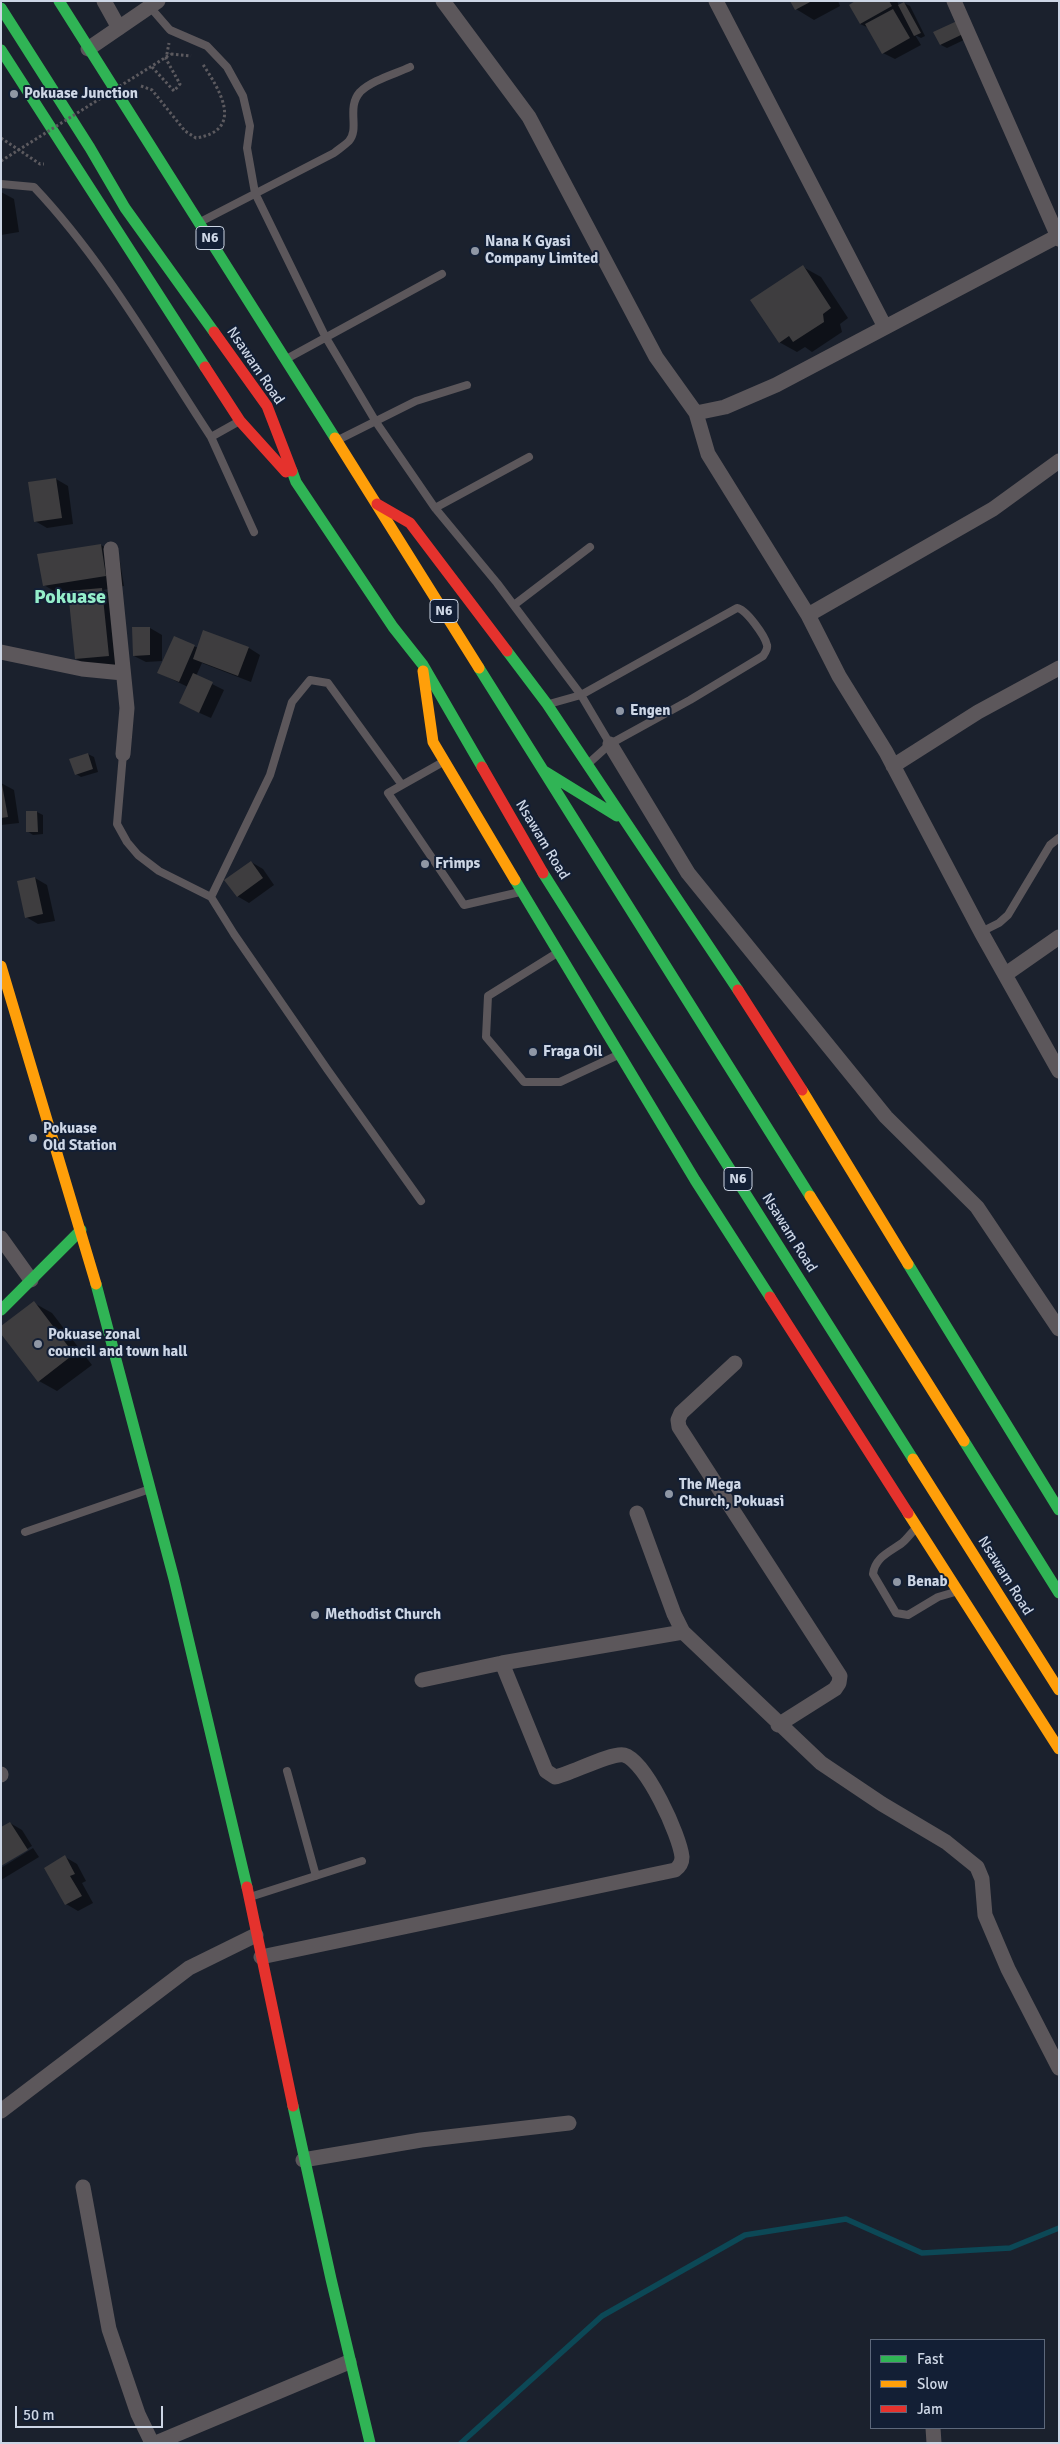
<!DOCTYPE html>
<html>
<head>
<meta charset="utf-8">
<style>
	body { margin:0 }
	#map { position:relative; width:1060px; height:2444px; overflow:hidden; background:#1b212d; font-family:Signika,sans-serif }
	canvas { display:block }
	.frame { position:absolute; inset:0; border:2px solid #cdd6e5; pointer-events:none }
	.legend { position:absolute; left:870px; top:2339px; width:175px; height:90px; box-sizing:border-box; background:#131f35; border:1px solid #5d687b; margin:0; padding:6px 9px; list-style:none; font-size:15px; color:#cdd6e5 }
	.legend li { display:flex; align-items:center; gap:10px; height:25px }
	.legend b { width:25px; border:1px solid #5d687b }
	.scale { position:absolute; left:15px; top:2406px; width:148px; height:22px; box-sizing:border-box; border:2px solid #cdd6e5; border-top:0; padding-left:6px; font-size:15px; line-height:18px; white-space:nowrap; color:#cdd6e5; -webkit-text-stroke:4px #131f35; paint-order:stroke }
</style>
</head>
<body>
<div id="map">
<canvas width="1060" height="2444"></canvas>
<div class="frame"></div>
<ul class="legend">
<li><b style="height:6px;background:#30b455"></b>Fast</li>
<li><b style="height:6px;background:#ff9f0a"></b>Slow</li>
<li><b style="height:6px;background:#e5322d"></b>Jam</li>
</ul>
<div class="scale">50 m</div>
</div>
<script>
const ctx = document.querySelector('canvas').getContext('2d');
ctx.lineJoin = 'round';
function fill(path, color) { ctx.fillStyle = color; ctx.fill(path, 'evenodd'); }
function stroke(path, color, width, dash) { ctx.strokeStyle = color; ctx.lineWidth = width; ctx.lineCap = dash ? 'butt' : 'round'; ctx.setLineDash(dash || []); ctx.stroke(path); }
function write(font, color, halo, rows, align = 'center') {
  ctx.font = font + ' Signika,sans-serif'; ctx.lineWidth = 4; ctx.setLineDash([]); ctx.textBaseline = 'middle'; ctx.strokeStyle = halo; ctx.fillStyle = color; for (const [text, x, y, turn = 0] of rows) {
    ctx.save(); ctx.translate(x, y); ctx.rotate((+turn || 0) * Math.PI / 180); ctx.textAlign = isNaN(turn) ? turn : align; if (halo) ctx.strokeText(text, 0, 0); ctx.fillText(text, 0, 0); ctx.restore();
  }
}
const shadow = new Path2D(`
	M792,1H838L840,6L814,20L796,9Z
	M858,1H897L899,6L904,3L910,6L925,36L921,38L915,35L921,45L895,59L883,53L869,28L860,24Z
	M957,22L968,38L947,48L941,45L935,33Z
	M1,192L14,199L19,232L1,235Z
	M803,267L821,277L848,318L840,324L842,332L812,352L805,347L797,352L779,342Z
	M56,479L68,486L73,524L47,528L35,521Z
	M101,545L119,556L124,586L103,590L120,600L127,666L94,669L76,659L70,595L62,596L44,585Z
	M150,628L162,635V661L146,662L134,656Z
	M174,637L198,648H249L260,655L251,682L202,663L196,676L224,690L211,718L193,710L188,687L159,673Z
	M88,754L94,757L98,772L81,777L76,774Z
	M1,783L14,790L19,823L1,825Z
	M27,812H37L43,815V834L33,835L27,831Z
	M251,862L263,869L274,885L249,903L237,896Z
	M35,878L47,885L55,921L38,924L26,917Z
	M34,1303L52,1313L92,1365L57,1391L39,1381Z
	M10,1823L22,1830L32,1846L1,1865Z
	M33,1848L39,1857L1,1880V1868Z
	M65,1857L77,1864L86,1881L82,1883L93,1903L78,1911L66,1904Z`);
const stream = new Path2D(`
	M461,2443L602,2316L745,2235L846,2219L922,2253L1010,2248L1059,2228`);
const building = new Path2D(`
	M790,1H812L795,10Z
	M855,1H889L892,6L860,24L849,5Z
	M904,2L921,33L914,36L898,5Z
	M893,9L910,38L882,54L865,24Z
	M957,21L963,34L940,45L933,32Z
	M803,265L831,308L823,314L824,322L793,342L789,336L779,343L750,300Z
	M56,478L62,518L34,522L28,482Z
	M101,544L106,576L43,586L37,554Z
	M102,588L109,656L75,659L68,591Z
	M132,627H150V655L133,656Z
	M203,630L249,647L238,676L193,659Z
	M174,636L195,645L179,682L157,673Z
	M193,673L213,682L199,713L179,703Z
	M88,753L93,769L75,775L69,759Z
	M1,779L8,817L1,818Z
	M26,811H37L38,832H26Z
	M251,861L263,878L237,897L224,880Z
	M35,877L43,914L25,918L17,881Z
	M34,1301L74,1354L38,1382L1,1334V1326Z
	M10,1822L28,1850L1,1866V1827Z
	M65,1855L75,1874L70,1876L82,1896L65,1905L44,1868Z`);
const path = new Path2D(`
	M171,54L191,56
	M152,67L174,91L180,84L166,59L169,43
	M141,86L152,90L185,131L196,138C245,130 220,90 202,63
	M1,138L40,164H44`);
const lane = new Path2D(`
	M150,7L170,30L207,46L227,67L243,96L250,126L247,148L255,193L325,336L376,422L435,508L497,583L581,695L610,744
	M1,184L34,187C104,261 155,352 211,437L236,423
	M204,220L334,153C339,149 345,145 349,141C360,128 346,108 360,92C372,80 395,74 410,67
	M290,357L442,274
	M211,437L254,532
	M340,439L416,401L467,385
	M435,508L529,457
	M514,605L590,547
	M549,704L581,695L737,608C746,609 765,636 767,645C768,649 765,653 763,656L690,700L610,744L589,763
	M123,754L117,824L127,842L138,855L159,871L211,897L234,934L327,1069L421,1201
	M443,762L388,793L464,905L520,892
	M211,897L270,775L292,702L310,680L328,683L402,785
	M981,932L999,923L1008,915L1050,845L1059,838
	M557,953L488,996L486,1037L524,1082H560L618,1055
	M916,1528C911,1533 907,1539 902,1543C890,1552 875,1557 873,1574L896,1613L908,1615L938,1597L955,1592
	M25,1532L150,1489
	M287,1771L316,1876
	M250,1897L362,1861`);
const street = new Path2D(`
	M104,1L119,28
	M443,1L529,117L656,357L696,413L708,454L808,615L839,676L886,752L981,932L1059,1071
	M716,1L885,327
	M954,1L1059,239
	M88,49L158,1
	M696,413L725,407L776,385L1058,236
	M111,549L127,708L123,754
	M808,615L993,509L1059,461
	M1,652L82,669L123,673
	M610,744L688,873L886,1117L977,1207L1059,1329
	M893,766L978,712L1059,668
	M1006,974L1059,937
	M1,1238L31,1280
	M735,1363L681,1413L678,1420L679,1427L840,1676L839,1683L835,1689L778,1725
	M637,1513L674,1614L683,1632L821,1763L882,1804L946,1842L977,1867L982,1879L985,1915L1008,1969L1059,2068
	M422,1680L502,1663L683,1632
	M1,1774V1775
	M261,1957L675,1870C679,1867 682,1862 682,1857C680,1836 646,1761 624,1755C612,1752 570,1774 555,1777L546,1771L502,1663
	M1,2111L189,1968L256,1935
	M303,2160L421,2140L569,2123
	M83,2187L109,2329L138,2414L152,2443
	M933,2428L934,2443
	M156,2443L349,2362`);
const fast = new Path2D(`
	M59,1L335,438
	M1,8L90,148L125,208L214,332
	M1,50L205,367
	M292,471L296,482L393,627L423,665L482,767
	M507,651L547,704L738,990
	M479,668L810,1196
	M544,771L617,816
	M543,873L913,1459
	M515,880L695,1180L770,1297
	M908,1264L1059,1510
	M96,1284L174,1579L247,1887
	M1,1310L81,1230
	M964,1441L1059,1593
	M293,2106L331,2279L370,2443`);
const slow = new Path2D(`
	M335,438L479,668
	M423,671L433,742L515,880
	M1,966L96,1284
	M802,1090L908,1264
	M810,1196L964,1441
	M913,1459L1059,1690
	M908,1513L1059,1749`);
const jam = new Path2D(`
	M214,332L267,406L292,471
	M205,367L240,421L286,472
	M377,504L410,523L507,651
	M482,767L543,873
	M738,990L802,1090
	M770,1297L908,1513
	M247,1887L293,2106`);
const pathBridge = new Path2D(`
	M1,161L171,54`);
const markers = [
	[14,94,5,"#8f97a5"],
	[475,251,5,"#8f97a5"],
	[620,711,5,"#8f97a5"],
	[425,864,5,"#8f97a5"],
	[533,1052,5,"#8f97a5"],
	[33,1138,5,"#8f97a5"],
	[38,1344,5,"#8f97a5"],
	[669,1494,5,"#8f97a5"],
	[897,1582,5,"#8f97a5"],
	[315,1615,5,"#8f97a5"]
];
const shields = [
	[210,238,28],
	[444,611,28],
	[738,1179,28]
];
const shieldNames = [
	["N6",210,238],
	["N6",444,611],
	["N6",738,1179]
];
const poiNames = [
	["Pokuase Junction",24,94],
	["Nana K Gyasi",485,242],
	["Company Limited",485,259],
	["Engen",630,711],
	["Frimps",435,864],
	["Fraga Oil",543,1052],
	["Pokuase",43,1129],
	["Old Station",43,1146],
	["Pokuase zonal",48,1335],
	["council and town hall",48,1352],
	["The Mega",679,1485],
	["Church, Pokuasi",679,1502],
	["Benab",907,1582],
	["Methodist Church",325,1615]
];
const streetNames = [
	["Nsawam Road",255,366,56],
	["Nsawam Road",542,840,59],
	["Nsawam Road",789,1233,58],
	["Nsawam Road",1005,1576,58]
];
const districtNames = [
	["Pokuase",70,598]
];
fill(shadow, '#0007');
stroke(stream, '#0c4856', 5.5);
fill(building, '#3e3d3f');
stroke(path, '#5c5a5f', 3, [2.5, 2.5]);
stroke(lane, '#5c575b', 8);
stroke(street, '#5c575b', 15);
stroke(fast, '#30b455', 11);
stroke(slow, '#ff9f0a', 11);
stroke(jam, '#e5322d', 11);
stroke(pathBridge, '#5c5a5f', 3, [2.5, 2.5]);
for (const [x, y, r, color] of markers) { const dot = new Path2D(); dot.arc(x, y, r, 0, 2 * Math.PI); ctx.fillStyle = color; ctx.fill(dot); stroke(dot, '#131f35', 2); }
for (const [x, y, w] of shields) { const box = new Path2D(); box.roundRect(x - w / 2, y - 11.5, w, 23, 4); ctx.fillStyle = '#131f35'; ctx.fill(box); stroke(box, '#cdd6e5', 1); }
write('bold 14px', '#cdd6e5', null, shieldNames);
write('bold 15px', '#cdd6e5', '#131f35', poiNames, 'left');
write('15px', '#cdd6e5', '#131f35', streetNames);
write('bold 20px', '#95eeca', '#131f35', districtNames);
</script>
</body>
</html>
